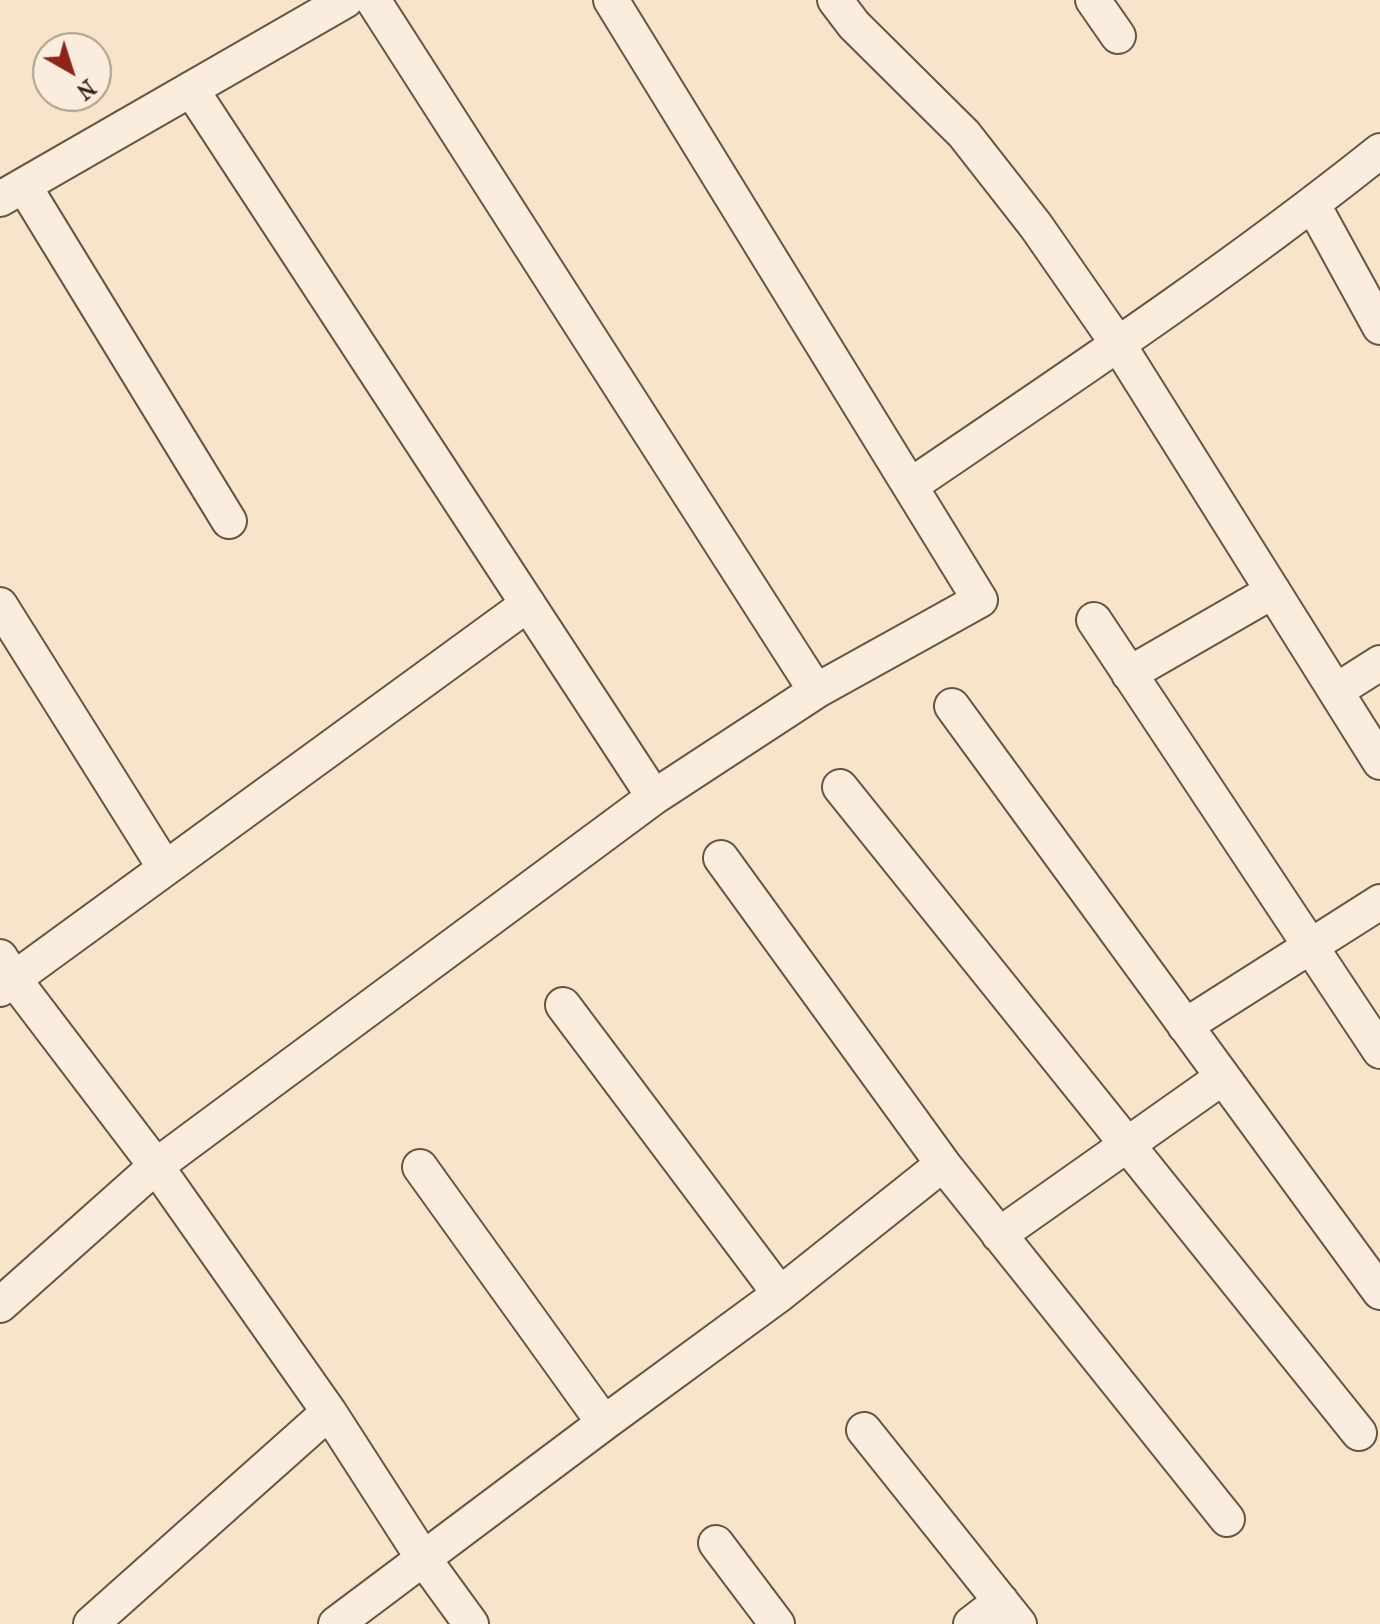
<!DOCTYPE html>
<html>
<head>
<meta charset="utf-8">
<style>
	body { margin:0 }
	#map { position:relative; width:1380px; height:1624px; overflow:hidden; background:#f7e4ca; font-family:"IM FELL French Canon",serif }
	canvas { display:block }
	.north { position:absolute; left:32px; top:32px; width:80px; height:80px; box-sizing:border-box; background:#faeddd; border:2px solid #ac9d8d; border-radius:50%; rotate:141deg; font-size:22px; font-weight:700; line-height:32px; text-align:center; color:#362515 }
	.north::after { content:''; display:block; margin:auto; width:28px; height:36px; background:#8f2418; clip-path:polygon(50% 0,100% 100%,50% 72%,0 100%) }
</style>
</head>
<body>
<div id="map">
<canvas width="1380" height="1624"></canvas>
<div class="north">N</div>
</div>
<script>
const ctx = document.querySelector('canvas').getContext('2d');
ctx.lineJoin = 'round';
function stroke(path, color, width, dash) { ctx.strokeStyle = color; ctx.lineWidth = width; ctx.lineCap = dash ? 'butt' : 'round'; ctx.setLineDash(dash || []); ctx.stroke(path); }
const street = new Path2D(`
	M373,0L816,691
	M835,0L854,25L964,134L1036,226L1118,344L1380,762
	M1093,0L1118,36
	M191,89L654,797
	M24,186L229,521
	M0,199L346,0
	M1313,205L1380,327
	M910,486C1069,378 1230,271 1380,151
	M0,605L165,868
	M1094,620L1380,1051
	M1129,674L1273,591
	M1336,691L1380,663
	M952,706L1380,1292
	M840,787L1359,1433
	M721,858L943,1164L1227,1519
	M0,957L13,978L156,1166L329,1412L423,1558L471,1624
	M0,989L528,604
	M563,1005L780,1294
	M1185,1026L1380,902
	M420,1167L604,1423
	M999,1235L1223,1077
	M0,1305L156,1166L654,797L816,691L980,600L611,0
	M864,1430L1019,1624
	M716,1543L777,1624
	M91,1624L329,1412
	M336,1624L604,1423L780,1294L943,1164
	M971,1624L1001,1601`);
stroke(street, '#665542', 38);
stroke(street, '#faeddd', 34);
</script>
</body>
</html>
